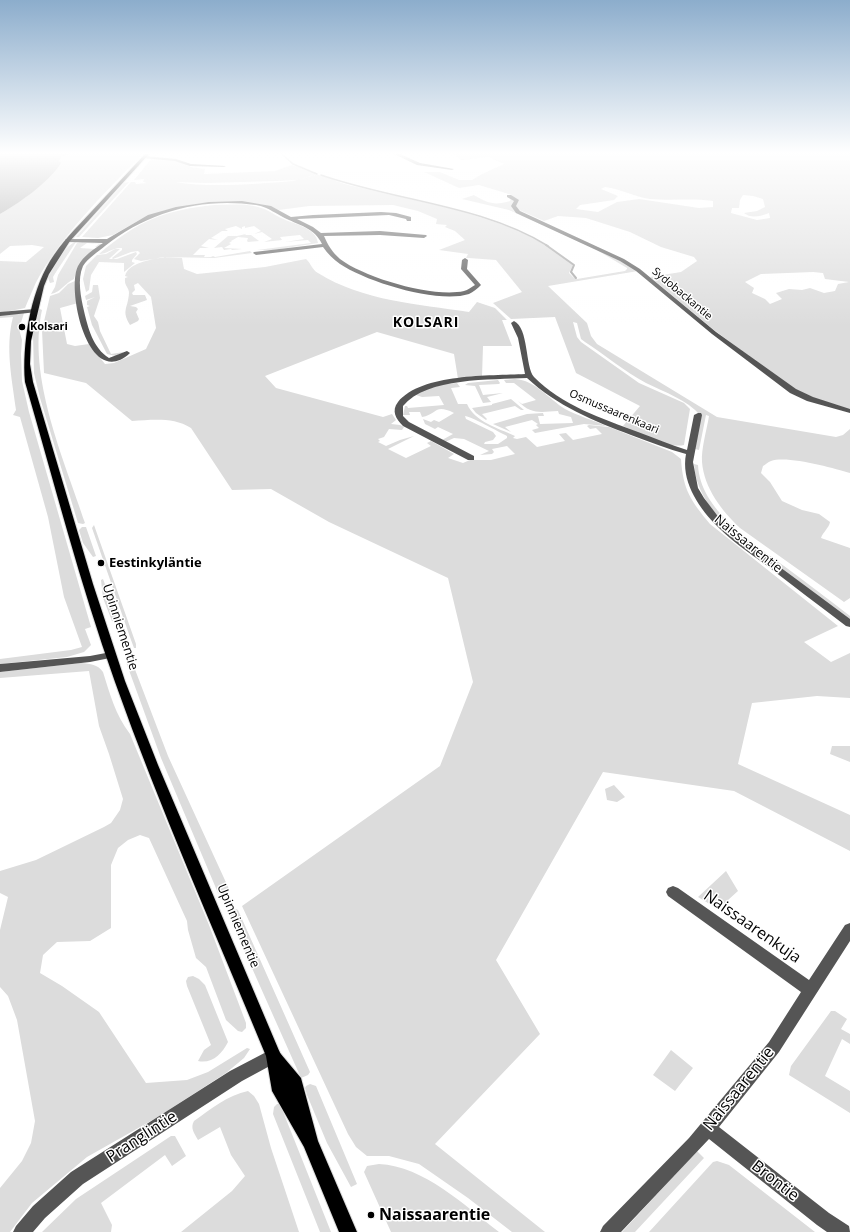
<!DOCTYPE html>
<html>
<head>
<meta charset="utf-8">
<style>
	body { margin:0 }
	canvas { display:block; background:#fff }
</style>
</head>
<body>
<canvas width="850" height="1232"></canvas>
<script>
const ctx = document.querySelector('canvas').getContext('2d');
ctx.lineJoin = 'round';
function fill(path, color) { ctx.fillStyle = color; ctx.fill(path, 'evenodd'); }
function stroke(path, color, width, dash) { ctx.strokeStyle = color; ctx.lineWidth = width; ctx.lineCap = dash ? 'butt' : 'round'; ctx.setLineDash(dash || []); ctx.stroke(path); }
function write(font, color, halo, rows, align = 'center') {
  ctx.font = font + ' "Open Sans",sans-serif'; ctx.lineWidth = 3; ctx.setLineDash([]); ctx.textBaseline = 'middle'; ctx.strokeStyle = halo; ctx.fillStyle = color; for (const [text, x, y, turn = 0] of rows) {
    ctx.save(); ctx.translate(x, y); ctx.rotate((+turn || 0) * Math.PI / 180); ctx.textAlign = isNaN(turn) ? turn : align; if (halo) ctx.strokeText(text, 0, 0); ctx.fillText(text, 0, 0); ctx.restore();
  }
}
const green = new Path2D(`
	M68,154H143C108,189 65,232 40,275C34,285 30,297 25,308L0,313V261L26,262L44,247L32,245L10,246L0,254V214C21,202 44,184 59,165V161L61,157Z
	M453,154H850V410L824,402L795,390L714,330L650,277L681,272L697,261L694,257L661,247L630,232L586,218L558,216L544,221L517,209L514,210L614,256L638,271L548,286L587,323L591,336L597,344L717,417L836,437L843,435L850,429V473C833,468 787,455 771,461C768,462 765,465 763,466L761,473L770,482L782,501L802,510L819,514L830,522C829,528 823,532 821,538L850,548V598L844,602L740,528C722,511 704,488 702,462C701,449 707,429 709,416L706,415L699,450L695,449L701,416C686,399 666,393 646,383C625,372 605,355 585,342L581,339L577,323L573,322L577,337L581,342L639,383L684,403L690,409L684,445C669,449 637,432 623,426L640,406L576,373L555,317L511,319L493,303L522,292L496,260L469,258H466L468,254L439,250L465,240L455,231L445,227L447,225L436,224L437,219L418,211L393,205L309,206L279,210L265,205L250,203L216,202L196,204L166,210L143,218L113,235L98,238L82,237L131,182H135L136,184L147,183L143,182L144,179L134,180L152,158L178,161L190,165V167L205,169L204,174L275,171L292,165L318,174L298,180L277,181L206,183L175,182C210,188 257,184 293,181C301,180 311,174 319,175C325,175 333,180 339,182C346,185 355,186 362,188C434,206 516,216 573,265L569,273L573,277L577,279L625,271L627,269V268L595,249L509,210L462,199L474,195C487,203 495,206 510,201L512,195L479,185L459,188L424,172H440L459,180H472L482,174L504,164L489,157L461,160ZM605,187C622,189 634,197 650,199C671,201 692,198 713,201V207L699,208L639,199L617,202L598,212L576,209L580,205L614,200L618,196L601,189ZM743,195L753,196L763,199L765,207L757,211L744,213C751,219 761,216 769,213L770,218L757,220L731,213L732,208H739L740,200ZM813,272L823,273L825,279L849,282L838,284L835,291L824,293L810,288L802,290L789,289L776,293L782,299L770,304L765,299L752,293L754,288L745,282L761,274Z
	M129,182L79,237H76L124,183Z
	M214,205C229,205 244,203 258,207C267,209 273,214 281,218C293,224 316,227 318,243L273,250H257L311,243L308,240L285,242L304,239L300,235L280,237L282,240L264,242L272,239L262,232L254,234L261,231L254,226L245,228V226L242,227V229L236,226L225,229L228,231H222L211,238L218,240L209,239L201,246L209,248H200L193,255H205L204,257H211L213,256L215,257L250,251L252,253L214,258L166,257L141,261L134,259L140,253L138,251L131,252L113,259L112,258L122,250V248C113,247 107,254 99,254C137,221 165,210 214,205Z
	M246,234L245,235H251L259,241L248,242L247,241L248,238L238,237L231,241H232L229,243L231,244L224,248L242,249L232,250L231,249L224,250L222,247L214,248L228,236H237Z
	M76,242L56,272L53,277L54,282L50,283L48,278C54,268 65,244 76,242Z
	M82,242L102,244L98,247H95L99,244L87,243L80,248L95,249L77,268L74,279C65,283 61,292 51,294L55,287L58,275L77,243Z
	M115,249H120L109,259H117L136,252L137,254L132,260V262L135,263L124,272V263L99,262L91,275L89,290L86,292L83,279L86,266L97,255L106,254Z
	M163,257L182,258L184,269L197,274L265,267L306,259C311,263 312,270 318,273C363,301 417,304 469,312L477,302L495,308L507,320H502L512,346H483L482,377L458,379L454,354L377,332L265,376L276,388L383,417L392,414L396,420L391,424L400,425L404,427L402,430L389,429L384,437L378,439L380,441L378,442L386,446L400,440L414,436L388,449L406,458L431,446L427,443L431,441L454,454L448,458L463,463L470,460H491L515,454L507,446L492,449L494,452L492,454L480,455L489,451L464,439L454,438L445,442L442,440L453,434L438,427L435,429L425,424L423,419L431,422L434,420L439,422L454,413C434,403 437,415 422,417L420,412H409L410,415H403L405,406H407L408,408L444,405L439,396L422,397L416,395L418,392L444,384L457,383L460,387L451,388L458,404H467C475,422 498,428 515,436L513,438L517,439L526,437L537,447L565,441L559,434L566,433L573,440L602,434L596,428L590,429L587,426L589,425L609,427L672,452L681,459C683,490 691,501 710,524L838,626L804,642L831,662L850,653V698L817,696L752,703L738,764L850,815V851L734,791L603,772L496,960L540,1034L435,1144L545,1232H512L468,1198L419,1164L389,1156H367L356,1147L348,1134L242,906L440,766L473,682L448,578L329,522L271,489L232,490L191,428C173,417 153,420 132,421L86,383L44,373L42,330L50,296L59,293L68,284L75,281L78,303L60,308L67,344L75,346L89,344L105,364L114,363L146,349L156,328L151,297L138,283L134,285L135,290L132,293L133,295H145L147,300L130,306L136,307L138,309L136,312L139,319L138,321L130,325C121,310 128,309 129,293C129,287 124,286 125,278L128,277L125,276C129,262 151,260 163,257ZM465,416C470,416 499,432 507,436V438L498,444H484L485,442L493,440L496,436L493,432L466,419Z
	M93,285H98L100,298L94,316L98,322L100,331L111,354L124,352L116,356L107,354L92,325L87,307L90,306L87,305V301L95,297L86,300L85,296L92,292Z
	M40,309L42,310C27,377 64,459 85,523L83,524L78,523L40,398L34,373L33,336L37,310Z
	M23,312L24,313L19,329L22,340L21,354L22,381L29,412L91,627L85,629L91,645L84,652L67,657L0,664V659L71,650L82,647L64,597L48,517L20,417L13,415L16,410C12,379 5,348 13,317L0,318V315Z
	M515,379C535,380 549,399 565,409C578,416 593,420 606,426L584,424L535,433L532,430L539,428L536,425L538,424L532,420L505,427L511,432L493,424L527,414L543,413L544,416H538L540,424L573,423L571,417L559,414L558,411C541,412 531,415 518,401L522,404L536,400L514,383H506L504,380Z
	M498,380L500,383L499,384L479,385L483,395L503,393L487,397L491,402L483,403L475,386L465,385L468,383Z
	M511,399L524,410H521L515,406L482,414L487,419L486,420L476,413L472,408L492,405V404Z
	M694,464L698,465C700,510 752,542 784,566C806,582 828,599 850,616V621C826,603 803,584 779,566C745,540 697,512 694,464Z
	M94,525L136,644V648H134L131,640L92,528Z
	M82,527H86L96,556L93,557L83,543L79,530Z
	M103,579L118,620L115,622L112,621L103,598L101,580Z
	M129,659H131L168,756L229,889V894L227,896H223L218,893L161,758L126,662Z
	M81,663C91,664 97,664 103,672C110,694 115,714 130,734L209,925L246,1023V1028L242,1032L238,1031L226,1020L206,967L196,958L188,930L187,921L149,838L140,835L128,840L118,848L111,865V928L90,941L57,942L43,955L40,973L62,986L99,1012L146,1083L187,1080L208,1072L247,1048L250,1049L244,1058L226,1073L156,1118L87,1157L32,1203L10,1232H0V1188L22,1161L31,1143L35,1121L17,1020L8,996L0,987V930L8,897L0,893V871L36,860L104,827L111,823L120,810L123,799L109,754L99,726L89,671L0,678V672Z
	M832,746H850V762L830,754Z
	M614,785L625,797L617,802L607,800L605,789Z
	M726,871L738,891L718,909L698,897Z
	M236,909L238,910L310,1072L308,1075L301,1078L231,921C230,916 230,910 236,909Z
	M193,976L199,979L205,985L228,1042C222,1054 212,1064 198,1061L204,1050L211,1045L187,986L186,981L188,977Z
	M831,1011H835L847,1019L841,1029L850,1034V1044L842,1039L825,1076L850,1091V1113L789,1075L791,1066Z
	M671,1050L693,1068L675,1091L653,1075Z
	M310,1084L316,1086L357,1184L351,1187L327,1143L307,1095L305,1088L306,1086Z
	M248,1091L254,1096L259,1104L271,1148L299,1232H181L232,1191L245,1176L231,1155L220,1127L198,1140C194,1133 190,1128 194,1121C211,1109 228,1095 248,1091Z
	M277,1104H280L331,1232H320L273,1114L274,1107Z
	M171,1136H175L186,1156L172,1166L165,1155L101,1203L112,1225L111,1232H42L76,1199Z
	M697,1151L704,1158L635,1232H622Z
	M717,1161L729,1165L815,1232H649L713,1162Z
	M379,1164C424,1166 465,1206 499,1232H391L364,1172L367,1166Z`);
const water = new Path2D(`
	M0,154H68L61,157L59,161L61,163C49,182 21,202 0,214Z`);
const streamFar1 = new Path2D(`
	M282,154L293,164L317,174
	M321,175C395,201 482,205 548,246`);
const stream = new Path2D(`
	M546,245L574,265L571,272L576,278`);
const minor = new Path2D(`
	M394,154H400L420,163L454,169L452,170L417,165Z
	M145,156L176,159L191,164L226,166L224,167L190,166L175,161L143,158Z
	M507,195H511L519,200L516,206L520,211L624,259L640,269L716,332L796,389L813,397L850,409V413L807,401L790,393L712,334L636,271L620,261L516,213L511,206L514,201L507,197Z
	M242,201L271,206L291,217L313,215L381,212L396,213L411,217V221H407L406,219L389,215L297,219L313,227L321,233L380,231L426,235L427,236L424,238L380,235L324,236C328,245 332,252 340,259C365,278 433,298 464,291C468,290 471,287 475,285L461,269L462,260L465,258L468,260L467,269L481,285C478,288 473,292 469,294C438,304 367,282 340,264C333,259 328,254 323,247L256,255L253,253L254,252L322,244C315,229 302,226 289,220C277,215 269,207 256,205C202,197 147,212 105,246C98,252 88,258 83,266C77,279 81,298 84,311C88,328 93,348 109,358L127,351L130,353C88,392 66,289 78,266C83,256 94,249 103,243L68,242L65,240L66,239H107L148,215L176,207L209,202Z
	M35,309L37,310V312L0,316V312Z
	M514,321C529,328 525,367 534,377C561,405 603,419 638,432C655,438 671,445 687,450L694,415L698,413H701L702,415L693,462L698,488L704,498L720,519L753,547L850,619V627L846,626C820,606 793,586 766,565C748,552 729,539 714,523C697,505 681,480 686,454C668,449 650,442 631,435C594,421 557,406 527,378C491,380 427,377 403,406V416L409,422L474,456V460H468L403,426C396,419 391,411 398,402C422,373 490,376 525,374L518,338L511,323Z
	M111,652L116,655L115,657L90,662L0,672V664L90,656Z
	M673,886L678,888L809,980L845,925L850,923V941L779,1052L719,1127L829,1213L849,1226L850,1232H827L817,1225L709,1139L621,1232H600L603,1226L689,1138L769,1042L801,992L668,896L666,892L668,888Z
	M274,1048L279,1051L282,1056L279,1061L242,1081L83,1184L45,1218L33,1232H13L16,1226L33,1206L71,1172L230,1071Z`);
const major = new Path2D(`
	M145,154H149L70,241L49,274L44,286L31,341L30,364L33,382L93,584L125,681L158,765L280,1053L301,1078L318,1141L357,1232H339L304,1147L272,1091L266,1056C215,932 160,809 115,682C80,584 54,482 25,382C22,345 30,294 50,261C61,243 76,228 91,212C109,193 127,173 145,154Z`);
const markers = [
	[22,327,4,"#000"],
	[101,563,4,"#000"],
	[371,1215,4,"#000"]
];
const farStreetnames = [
	["Sydobackantie",682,294,40],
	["Osmussaarenkaari",614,412,23]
];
const farPoinames = [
	["Kolsari",30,327]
];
const streetNames = [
	["Naissaarentie",748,544,39],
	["Upinniementie",120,627,72],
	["Upinniementie",238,926,67]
];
const poiNames = [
	["Eestinkyläntie",109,563]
];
const farDistrictnames = [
	["KOLSARI",426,323]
];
const nearStreetnames = [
	["Naissaarenkuja",752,927,35],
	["Naissaarentie",739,1089,-51],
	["Pranglintie",142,1137,-33],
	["Brontie",775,1181,38]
];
const nearPoinames = [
	["Naissaarentie",379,1215]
];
fill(green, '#dcdcdc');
fill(water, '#a3a3a3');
stroke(streamFar1, '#a3a3a3', 1.5);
stroke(stream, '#a3a3a3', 2);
stroke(major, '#dbdbdb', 2);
fill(minor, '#555');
fill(major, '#000');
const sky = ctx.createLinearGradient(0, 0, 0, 326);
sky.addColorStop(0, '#8cadcc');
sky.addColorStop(0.47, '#fff');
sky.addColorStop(1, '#ffffff00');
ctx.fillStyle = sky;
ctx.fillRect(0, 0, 850, 326);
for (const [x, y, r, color] of markers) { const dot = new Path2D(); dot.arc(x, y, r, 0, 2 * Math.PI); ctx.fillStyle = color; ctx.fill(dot); stroke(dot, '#fff', 1.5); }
write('11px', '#000', '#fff', farStreetnames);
write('bold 11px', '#000', '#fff', farPoinames, 'left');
write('13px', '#000', '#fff', streetNames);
write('bold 13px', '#000', '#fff', poiNames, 'left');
ctx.letterSpacing = '1px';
write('bold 14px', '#000', '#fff', farDistrictnames);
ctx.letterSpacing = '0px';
write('16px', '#000', '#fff', nearStreetnames);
write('bold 16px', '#000', '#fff', nearPoinames, 'left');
</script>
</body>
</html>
